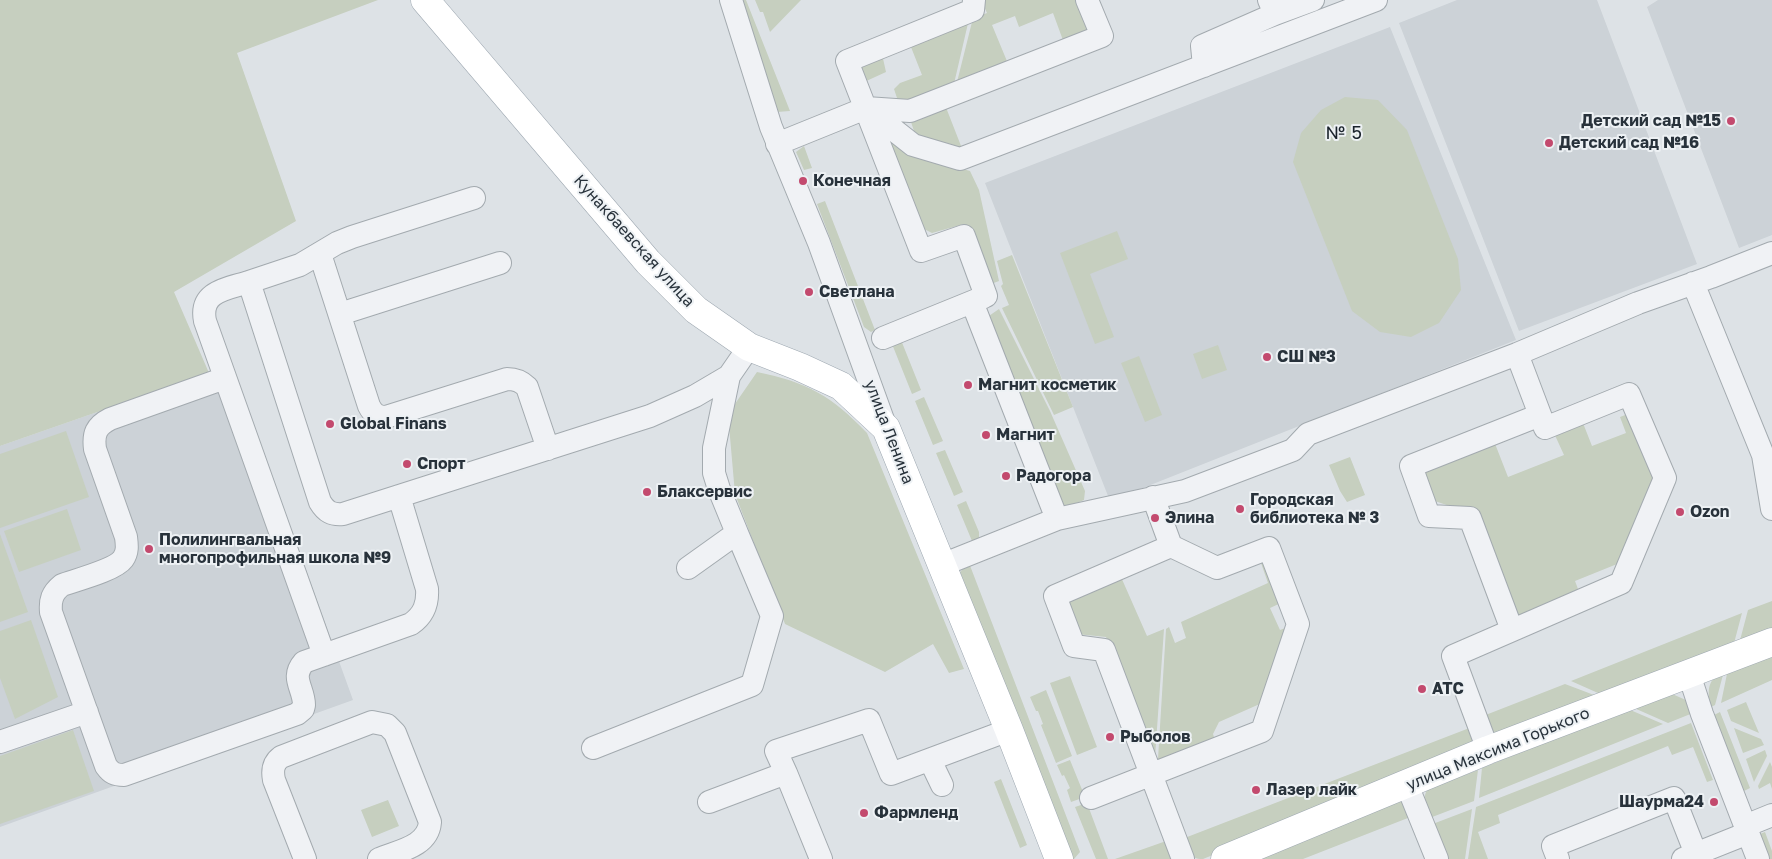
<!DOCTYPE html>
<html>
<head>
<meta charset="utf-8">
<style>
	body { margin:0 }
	canvas { display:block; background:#dde2e6 }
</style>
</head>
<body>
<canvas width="1772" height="859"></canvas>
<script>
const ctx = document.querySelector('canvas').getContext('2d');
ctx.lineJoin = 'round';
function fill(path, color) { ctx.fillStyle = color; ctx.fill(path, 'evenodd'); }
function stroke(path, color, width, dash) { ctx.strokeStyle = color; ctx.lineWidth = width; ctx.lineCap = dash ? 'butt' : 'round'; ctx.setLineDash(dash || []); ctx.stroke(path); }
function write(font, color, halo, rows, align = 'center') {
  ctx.font = font + ' "Golos Text",sans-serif'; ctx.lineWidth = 4; ctx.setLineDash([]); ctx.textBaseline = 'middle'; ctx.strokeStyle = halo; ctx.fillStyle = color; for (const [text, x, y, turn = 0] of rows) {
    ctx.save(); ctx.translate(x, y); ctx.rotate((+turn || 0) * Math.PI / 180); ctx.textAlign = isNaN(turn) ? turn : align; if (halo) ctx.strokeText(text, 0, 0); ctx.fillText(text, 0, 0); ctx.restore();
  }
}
const built = new Path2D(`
	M1457,0H1597L1697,264L1519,331L1399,23Z
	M1658,0H1772V235L1739,248L1647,7Z
	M1390,27L1516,340L1110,501L985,183Z
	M232,365L353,700L0,827V446Z`);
const green = new Path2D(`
	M0,0H378L237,53L296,221L174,292L209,373L0,446Z
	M737,0H746L790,111L777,112Z
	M755,0H801L770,32L763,12H760Z
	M981,0H1082L1091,24L1087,32L1064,43L1053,13L1019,27L1015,16L992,25L1009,66L956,86L973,18L987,13Z
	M969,19L953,88L912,104L898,101L894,89L900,83L922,75L909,42Z
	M882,54L886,72L862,83L858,73L863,60Z
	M1345,97L1378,100L1407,130L1458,259L1461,290L1439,323L1411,337L1380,332L1352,311L1293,162L1301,133L1321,110Z
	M949,100L947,110L963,151L917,140L910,119Z
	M892,141L938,162L970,171L979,190L999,281L991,284L986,278L964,224L932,233L918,226L886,147Z
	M804,146L812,168L804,170L796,152Z
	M825,201L875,330L871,332L864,327L817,204Z
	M1117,231L1128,259L1090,274L1114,337L1095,344L1060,253Z
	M1012,255L1073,407L1054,415L1002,308L1009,305L1001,286L1003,284L997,261Z
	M999,309L1050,411L1085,491L1084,500L1058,511L983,320Z
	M901,340L921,390L912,394L892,344Z
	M1218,345L1227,370L1202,379L1193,354Z
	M1139,356L1162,415L1145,422L1121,363Z
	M757,372C807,382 832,396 867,433L964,669L949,673L933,644L885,672L785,624L735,494L728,414Z
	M924,397L943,441L933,445L915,401Z
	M1633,412L1658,474L1627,560L1575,581L1581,597L1516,622L1467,512L1432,500L1423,466L1492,436L1508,477L1564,455L1553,431L1581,418L1592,446L1626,433L1620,417Z
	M66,431L89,497L0,528V454Z
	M945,450L963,492L954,496L936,453Z
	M1350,457L1365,495L1347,502L1340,491L1329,465Z
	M966,501L979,532V538L972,541L957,505Z
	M67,509L81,550L19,572L4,531Z
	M0,534L28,612L0,622Z
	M1267,561L1283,602L1270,608L1280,630L1291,626L1262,703L1219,722L1213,734L1217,746L1170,761L1158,759L1166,629L1169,627L1175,643L1186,638L1181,622L1268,583L1261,563Z
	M969,563L1080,852L1074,859H1071L960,572Z
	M1121,577L1147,636L1164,629L1155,757H1153L1106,637L1077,634L1066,606L1070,597Z
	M1772,601V631L1739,644L1748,610Z
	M1742,613L1733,647L1607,697L1571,681Z
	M31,620L58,697L15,719L0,678V631Z
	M1772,651V680L1721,703L1728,669Z
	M1724,671L1715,705L1711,707C1707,690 1707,680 1724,671Z
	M1070,676L1097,747L1077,755L1050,683Z
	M1565,684L1602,698L1491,737L1483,716Z
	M1046,690L1072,756L1056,763L1041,725L1043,724L1038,711H1036L1030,697Z
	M1670,693L1688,701L1693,713L1668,723L1634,708Z
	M1746,702L1759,733L1731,721L1727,710Z
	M1628,709L1663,724L1479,798L1482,768Z
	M1720,712L1750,788L1744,791L1714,715Z
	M1691,723L1713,780L1707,782L1693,747L1672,755L1668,746L1498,815L1500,823L1478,832L1488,859H1468L1476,807Z
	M1472,727L1475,734L1473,750L1203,859C1189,859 1187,851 1182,839Z
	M1734,728L1761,739L1764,745L1743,753Z
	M73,730L94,791L0,824V756Z
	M1765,750L1767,756L1754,782L1746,759Z
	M1070,760L1085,797L1071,802L1067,790L1070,788L1064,775L1062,776L1057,765Z
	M1770,762L1772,767V789L1770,783L1759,789L1758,786Z
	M1478,770L1474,801L1427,819L1422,804L1427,789Z
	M1001,779L1027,845L1020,848L994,782Z
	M1402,798L1413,816L1303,859H1252Z
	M388,800L399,826L372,837L361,810Z
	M1087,803L1108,859H1096L1075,807Z
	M1472,809L1465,859H1443L1430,825Z
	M1765,832L1772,851V859H1769L1760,834Z
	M1169,840L1171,859H1115Z`);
const minor = new Path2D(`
	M731,0L771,127L819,243L886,428
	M974,0L973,10L847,61L921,251L964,236L986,296
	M1275,14L1313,0
	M1204,66L1202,46L1275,14L1269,0
	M866,108L913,145L960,159L1376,0
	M777,144L866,108L910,111L1102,36L1087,0
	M474,198L352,237L337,243L300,265L249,282L320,502C326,512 332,515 343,514L650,416L695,396L729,376
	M320,254L369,406C373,414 378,417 386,417L507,379C516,379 521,381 527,387L548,449
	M249,282C227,289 199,291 205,321L324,655
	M1693,283L1763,455L1772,509
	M972,302L1057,519
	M340,314L500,263
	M883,338L984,297
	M225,378L110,419C96,426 93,434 95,449L126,537C127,545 128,552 123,559C115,570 76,580 62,585C52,593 50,600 51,612L106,766C111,773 115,775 124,775L297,714L303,709L304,705C304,688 290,678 304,662L411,624C424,615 428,604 427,589L399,496
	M1153,497L1171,546L1055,596L1074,646L1104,650L1183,859
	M942,565L1057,519L1185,491L1293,450L1308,434L1517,354L1638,303L1711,277L1772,253
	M688,568L737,533L719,489L714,473V448L729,376L749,347
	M1512,630L1470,518L1429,516L1411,466L1540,415
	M1689,674L1702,714L1758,859
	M0,742L87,712
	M593,748L752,685L772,616L737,533
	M1488,750L1453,656L1621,583L1665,478L1629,394L1545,428L1517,354
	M930,760L942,785
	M1407,785L1437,859
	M1091,798L1262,731L1298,624L1269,548L1217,568L1171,546
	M709,802L786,773
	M1745,826L1772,815
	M305,859L274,780C272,770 273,763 281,757L372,722L387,725L395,733L430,822C428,847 398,851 379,859
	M821,859L786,773L776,751L869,720L891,774L1009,730
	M1558,859L1553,846L1674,798L1696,854
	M1683,859L1748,833`);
const major = new Path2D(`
	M425,0L648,262L696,310L749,347L800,367L841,386L886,428L1009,730L1059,859
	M1225,859L1488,750L1772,642`);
const markers = [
	[1731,121,5,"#c34a6e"],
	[1549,143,5,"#c34a6e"],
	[803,181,5,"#c34a6e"],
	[809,292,5,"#c34a6e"],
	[1267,357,5,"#c34a6e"],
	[968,385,5,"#c34a6e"],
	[330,424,5,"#c34a6e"],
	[986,435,5,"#c34a6e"],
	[407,464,5,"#c34a6e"],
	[1006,476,5,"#c34a6e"],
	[647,492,5,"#c34a6e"],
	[1240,509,5,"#c34a6e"],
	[1680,512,5,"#c34a6e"],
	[1155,518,5,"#c34a6e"],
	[149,549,5,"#c34a6e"],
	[1422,689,5,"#c34a6e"],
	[1110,737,5,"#c34a6e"],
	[1256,790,5,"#c34a6e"],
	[1714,802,5,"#c34a6e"],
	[864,813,5,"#c34a6e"]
];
const poiNames = [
	["Детский сад №15",1721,121,"right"],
	["Детский сад №16",1559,143],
	["Конечная",813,181],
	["Светлана",819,292],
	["СШ №3",1277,357],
	["Магнит косметик",978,385],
	["Global Finans",340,424],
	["Магнит",996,435],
	["Спорт",417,464],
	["Радогора",1016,476],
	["Блаксервис",657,492],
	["Городская",1250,500],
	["библиотека № 3",1250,518],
	["Ozon",1690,512],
	["Элина",1165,518],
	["Полилингвальная",159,540],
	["многопрофильная школа №9",159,558],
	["АТС",1432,689],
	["Рыболов",1120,737],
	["Лазер лайк",1266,790],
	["Шаурма24",1704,802,"right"],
	["Фармленд",874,813]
];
const streetNames = [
	["Кунакбаевская улица",634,241,48],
	["улица Ленина",889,432,69],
	["улица Максима Горького",1498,749,-22]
];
const neighbourhoodNames = [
	["№ 5",1344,133]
];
fill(built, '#ccd2d7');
fill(green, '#c6cfbf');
stroke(minor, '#a3aaaf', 24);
stroke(major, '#9ea8b1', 29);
stroke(minor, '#f0f2f5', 22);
stroke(major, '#fff', 28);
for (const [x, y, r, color] of markers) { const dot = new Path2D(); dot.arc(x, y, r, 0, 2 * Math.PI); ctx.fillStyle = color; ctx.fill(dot); stroke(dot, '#edf1f4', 2); }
write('bold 16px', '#28323b', '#edf1f4', poiNames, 'left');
write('16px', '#28323b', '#edf1f4', streetNames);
ctx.letterSpacing = '1px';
write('18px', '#1a232c', '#edf1f4', neighbourhoodNames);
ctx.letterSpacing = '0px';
</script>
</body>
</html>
